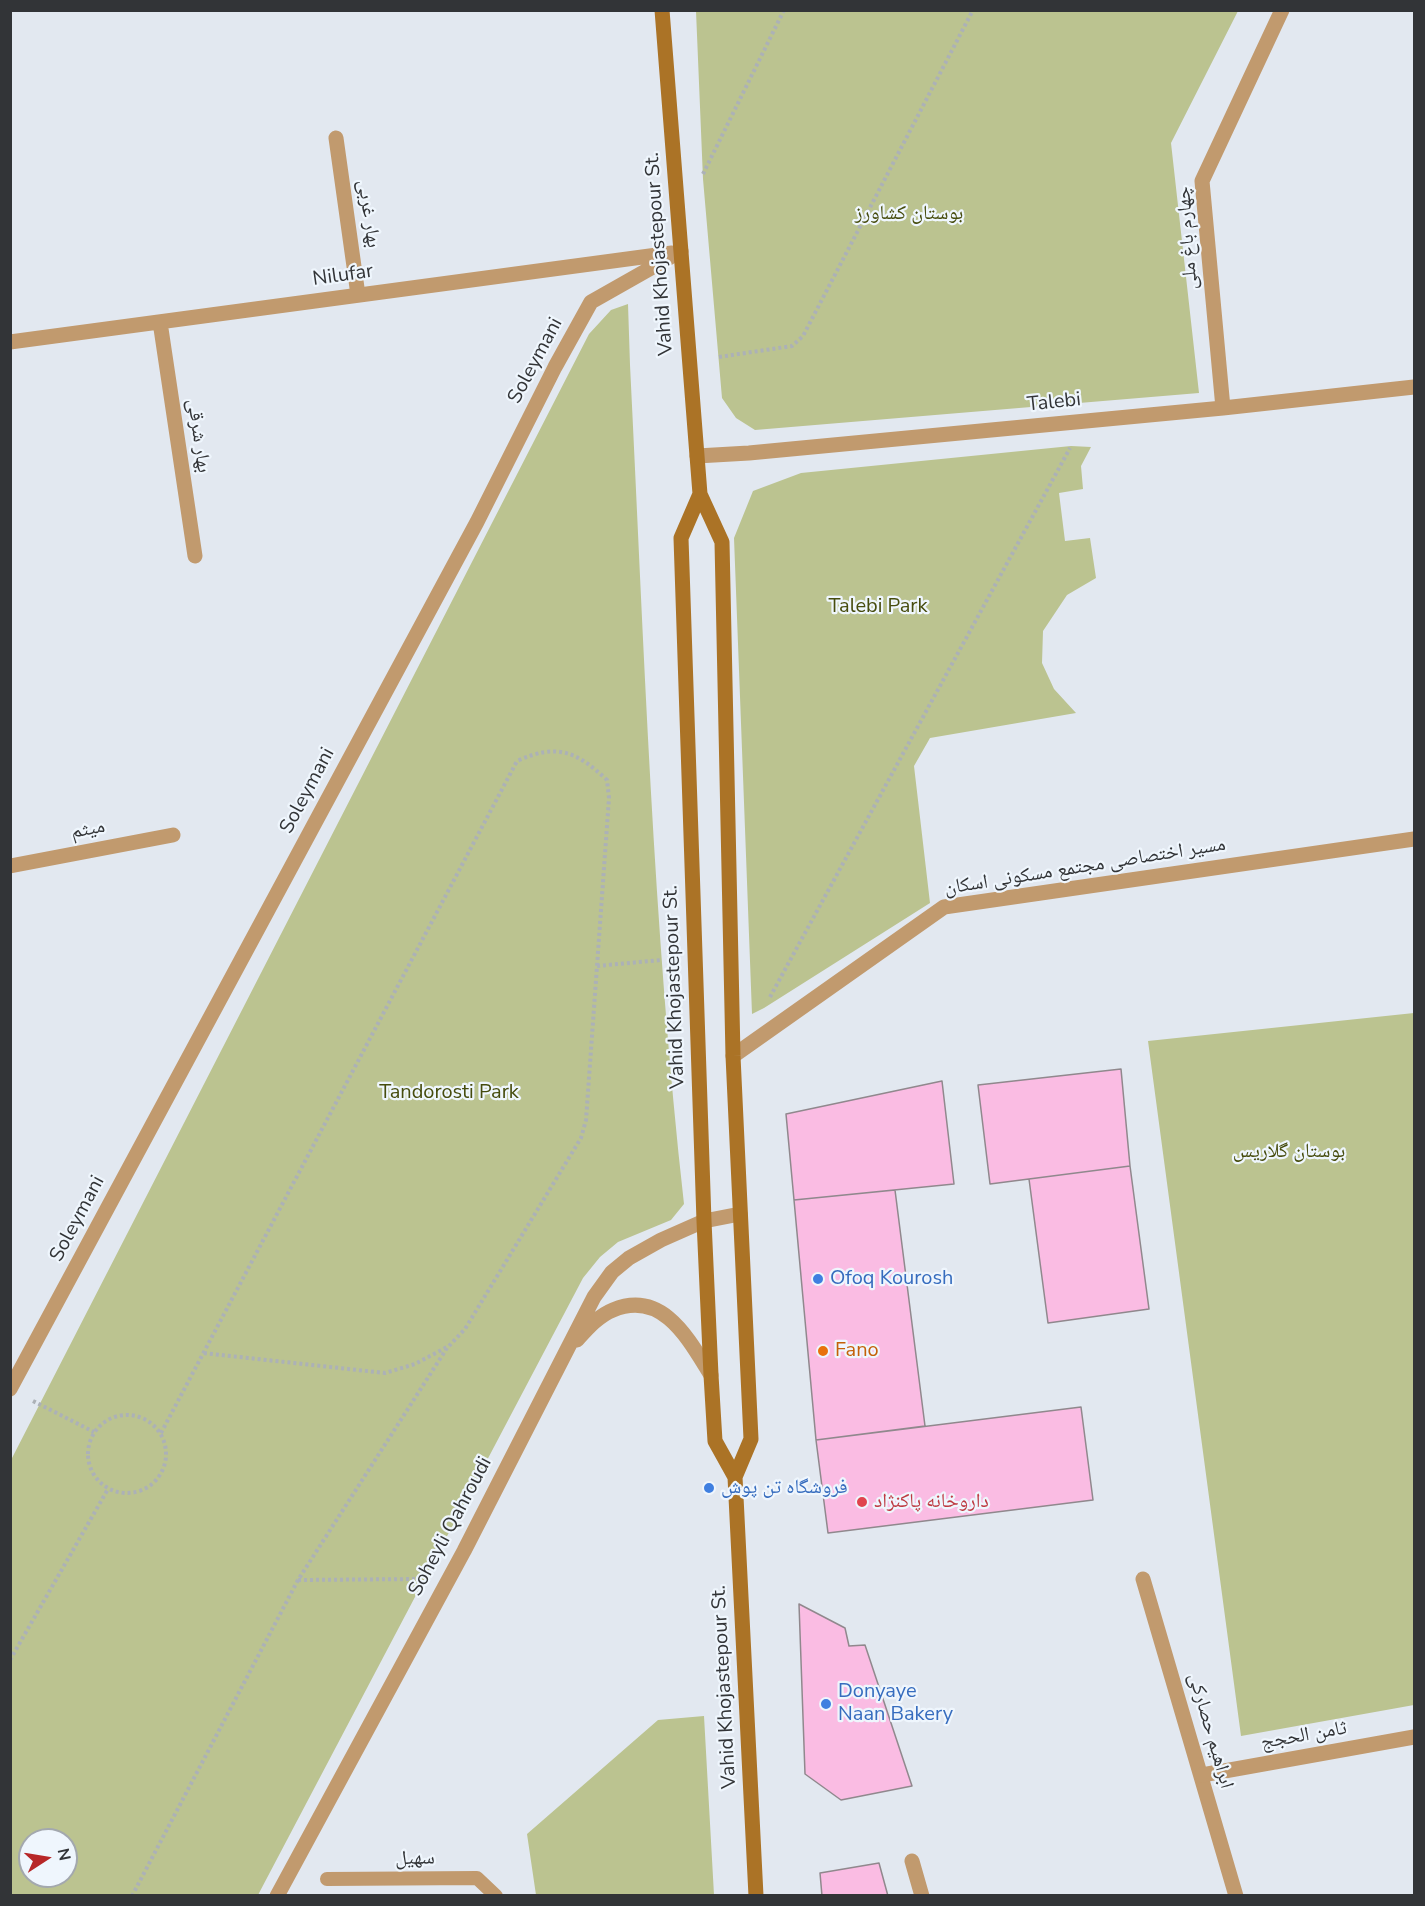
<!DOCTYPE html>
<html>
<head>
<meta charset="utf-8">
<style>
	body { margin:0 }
	#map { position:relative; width:1425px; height:1906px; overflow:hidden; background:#e2e8f0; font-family:"Nunito Sans",sans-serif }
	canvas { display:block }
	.frame { position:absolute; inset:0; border:12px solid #323437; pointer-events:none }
	.north { position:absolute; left:18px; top:1828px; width:60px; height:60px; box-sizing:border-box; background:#eff6fd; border:2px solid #a3a8ae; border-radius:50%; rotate:78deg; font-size:16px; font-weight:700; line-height:24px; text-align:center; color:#323437 }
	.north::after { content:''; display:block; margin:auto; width:21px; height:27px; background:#b72728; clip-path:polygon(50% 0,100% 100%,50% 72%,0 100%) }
</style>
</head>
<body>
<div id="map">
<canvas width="1425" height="1906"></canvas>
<div class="frame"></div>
<div class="north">N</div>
</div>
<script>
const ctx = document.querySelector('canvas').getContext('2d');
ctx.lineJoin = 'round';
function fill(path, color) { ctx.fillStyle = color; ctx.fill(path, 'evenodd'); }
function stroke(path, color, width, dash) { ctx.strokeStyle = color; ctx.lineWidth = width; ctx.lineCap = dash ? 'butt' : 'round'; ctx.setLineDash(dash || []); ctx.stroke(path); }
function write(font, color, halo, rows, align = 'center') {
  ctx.font = font + ' "Nunito Sans","Noto Naskh Arabic",sans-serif'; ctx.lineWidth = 4.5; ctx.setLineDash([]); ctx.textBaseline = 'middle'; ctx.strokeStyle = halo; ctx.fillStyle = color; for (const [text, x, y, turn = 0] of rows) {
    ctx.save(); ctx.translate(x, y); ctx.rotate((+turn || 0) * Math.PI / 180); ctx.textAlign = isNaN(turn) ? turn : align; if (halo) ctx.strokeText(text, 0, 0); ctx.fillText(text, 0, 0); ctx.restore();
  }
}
const green = new Path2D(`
	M696,11H1238L1171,143L1199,393L755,430L736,418L722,398L703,179Z
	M628,304L630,365C644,645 653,926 684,1204L671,1220L618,1242L600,1257L583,1278L258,1895H11V1460L589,334L611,310ZM30,1840H66V1876H30Z
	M1071,446L1091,447L1081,466L1083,489L1059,493L1065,541L1090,538L1096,578L1067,595L1043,631L1042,663L1054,689L1076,713L930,738L914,766L930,903L764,1008L752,1014L734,538L753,491L801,473Z
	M1414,1013V1705L1241,1736L1148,1041Z
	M704,1716L714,1895H536L527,1834L658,1720Z`);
const building = new Path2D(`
	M1121,1069L1130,1166L990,1184L978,1085Z
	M942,1081L954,1184L794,1200L786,1114Z
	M1130,1166L1149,1309L1048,1323L1029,1179Z
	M895,1190L925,1426L816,1440L794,1200Z
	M1081,1407L1093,1500L828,1533L816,1440Z
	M799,1604L845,1628L849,1646L865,1645L912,1786L841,1800L805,1774Z
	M879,1863L888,1896H822L820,1873Z`);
const path = new Path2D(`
	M703,174L784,10
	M719,357L792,346L803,336L973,10
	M597,966L661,960
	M770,997L1070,448
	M33,1401L94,1432
	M88 1454a39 39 0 1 1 78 0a39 39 0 1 1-78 0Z
	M161,1433L517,761C557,743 576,751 607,780L609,798L586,1120L581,1138L465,1329L449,1346L415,1364L385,1373L203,1353
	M298,1580L420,1579
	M10,1660L108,1489
	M132,1896L298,1580L447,1348`);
const service = new Path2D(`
	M327,1879L477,1878L496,1896`);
const minor = new Path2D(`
	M336,138L358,295
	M160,322L195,556
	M10,342L672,253
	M1223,408L1202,181L1282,10
	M697,456L749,453L1223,408L1414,387
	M10,866L173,835
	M733,1056L944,907L1414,839
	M10,1389L477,522L555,367L591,302L681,251
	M1143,1579L1236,1896
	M912,1861L922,1896`);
const tertiary = new Path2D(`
	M577,1340C587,1329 598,1316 613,1310C663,1289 689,1340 711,1375
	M1202,1775L1414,1737
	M277,1896L464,1551L594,1297L612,1272L629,1258L661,1240L704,1221L740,1214`);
const secondary = new Path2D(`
	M662,10L700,494L722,542L733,1056L751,1439L735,1477L756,1896
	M700,494L681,538L704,1221L711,1375L715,1441L735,1477`);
const markers = [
	[818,1279,6,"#3f7fe0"],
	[823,1351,6,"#e8710a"],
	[709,1488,6,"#3f7fe0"],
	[862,1502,6,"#e0444e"],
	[826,1704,6,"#3f7fe0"]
];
const streetNames = [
	["بهار غربی",368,214,82],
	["چهارم باغ ملی",1188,238,-94],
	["Vahid Khojastepour St.",660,254,-94],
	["Nilufar",343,276,-8],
	["Soleymani",536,361,-62],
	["Talebi",1054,403,-6],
	["بهار شرقی",198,436,82],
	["Soleymani",308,791,-62],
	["میثم",88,830,-11],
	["مسیر اختصاصی مجتمع مسکونی اسکان",1085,867,-9],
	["Vahid Khojastepour St.",675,987,-92],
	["Soleymani",78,1219,-62],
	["Soheyli Qahroudi",451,1527,-62],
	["Vahid Khojastepour St.",725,1687,-93],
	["ابراهیم حصارکی",1210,1731,74],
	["ثامن الحجج",1304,1736,-10],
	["سهیل",415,1859,-1]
];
const parkNames = [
	["بوستان کشاورز",909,214],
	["Talebi Park",878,607],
	["Tandorosti Park",449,1093],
	["بوستان گلاریس",1289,1152]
];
const shopNames = [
	["Ofoq Kourosh",830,1279],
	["فروشگاه تن پوش",721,1488],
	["Donyaye",838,1692],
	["Naan Bakery",838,1715]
];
const foodNames = [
	["Fano",835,1351]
];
const healthNames = [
	["داروخانه پاکنژاد",874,1502]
];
fill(green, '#bbc390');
fill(building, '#fabce3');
stroke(building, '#90888d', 1.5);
stroke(path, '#acb1b7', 4, [3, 3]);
stroke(service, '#c19a6e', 14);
stroke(minor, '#c19a6e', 15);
stroke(tertiary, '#c19a6e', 15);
stroke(secondary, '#ab7326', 15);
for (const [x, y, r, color] of markers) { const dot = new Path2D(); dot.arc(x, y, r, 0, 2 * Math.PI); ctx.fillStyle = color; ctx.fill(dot); stroke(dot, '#eff6fd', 2); }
write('20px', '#323437', '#eff6fd', streetNames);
write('20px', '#464c0d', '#eff6fd', parkNames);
write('20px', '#366cbe', '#eff6fd', shopNames, 'left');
write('20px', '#c56008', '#eff6fd', foodNames, 'left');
write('20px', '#be3a42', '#eff6fd', healthNames, 'left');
</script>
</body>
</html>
